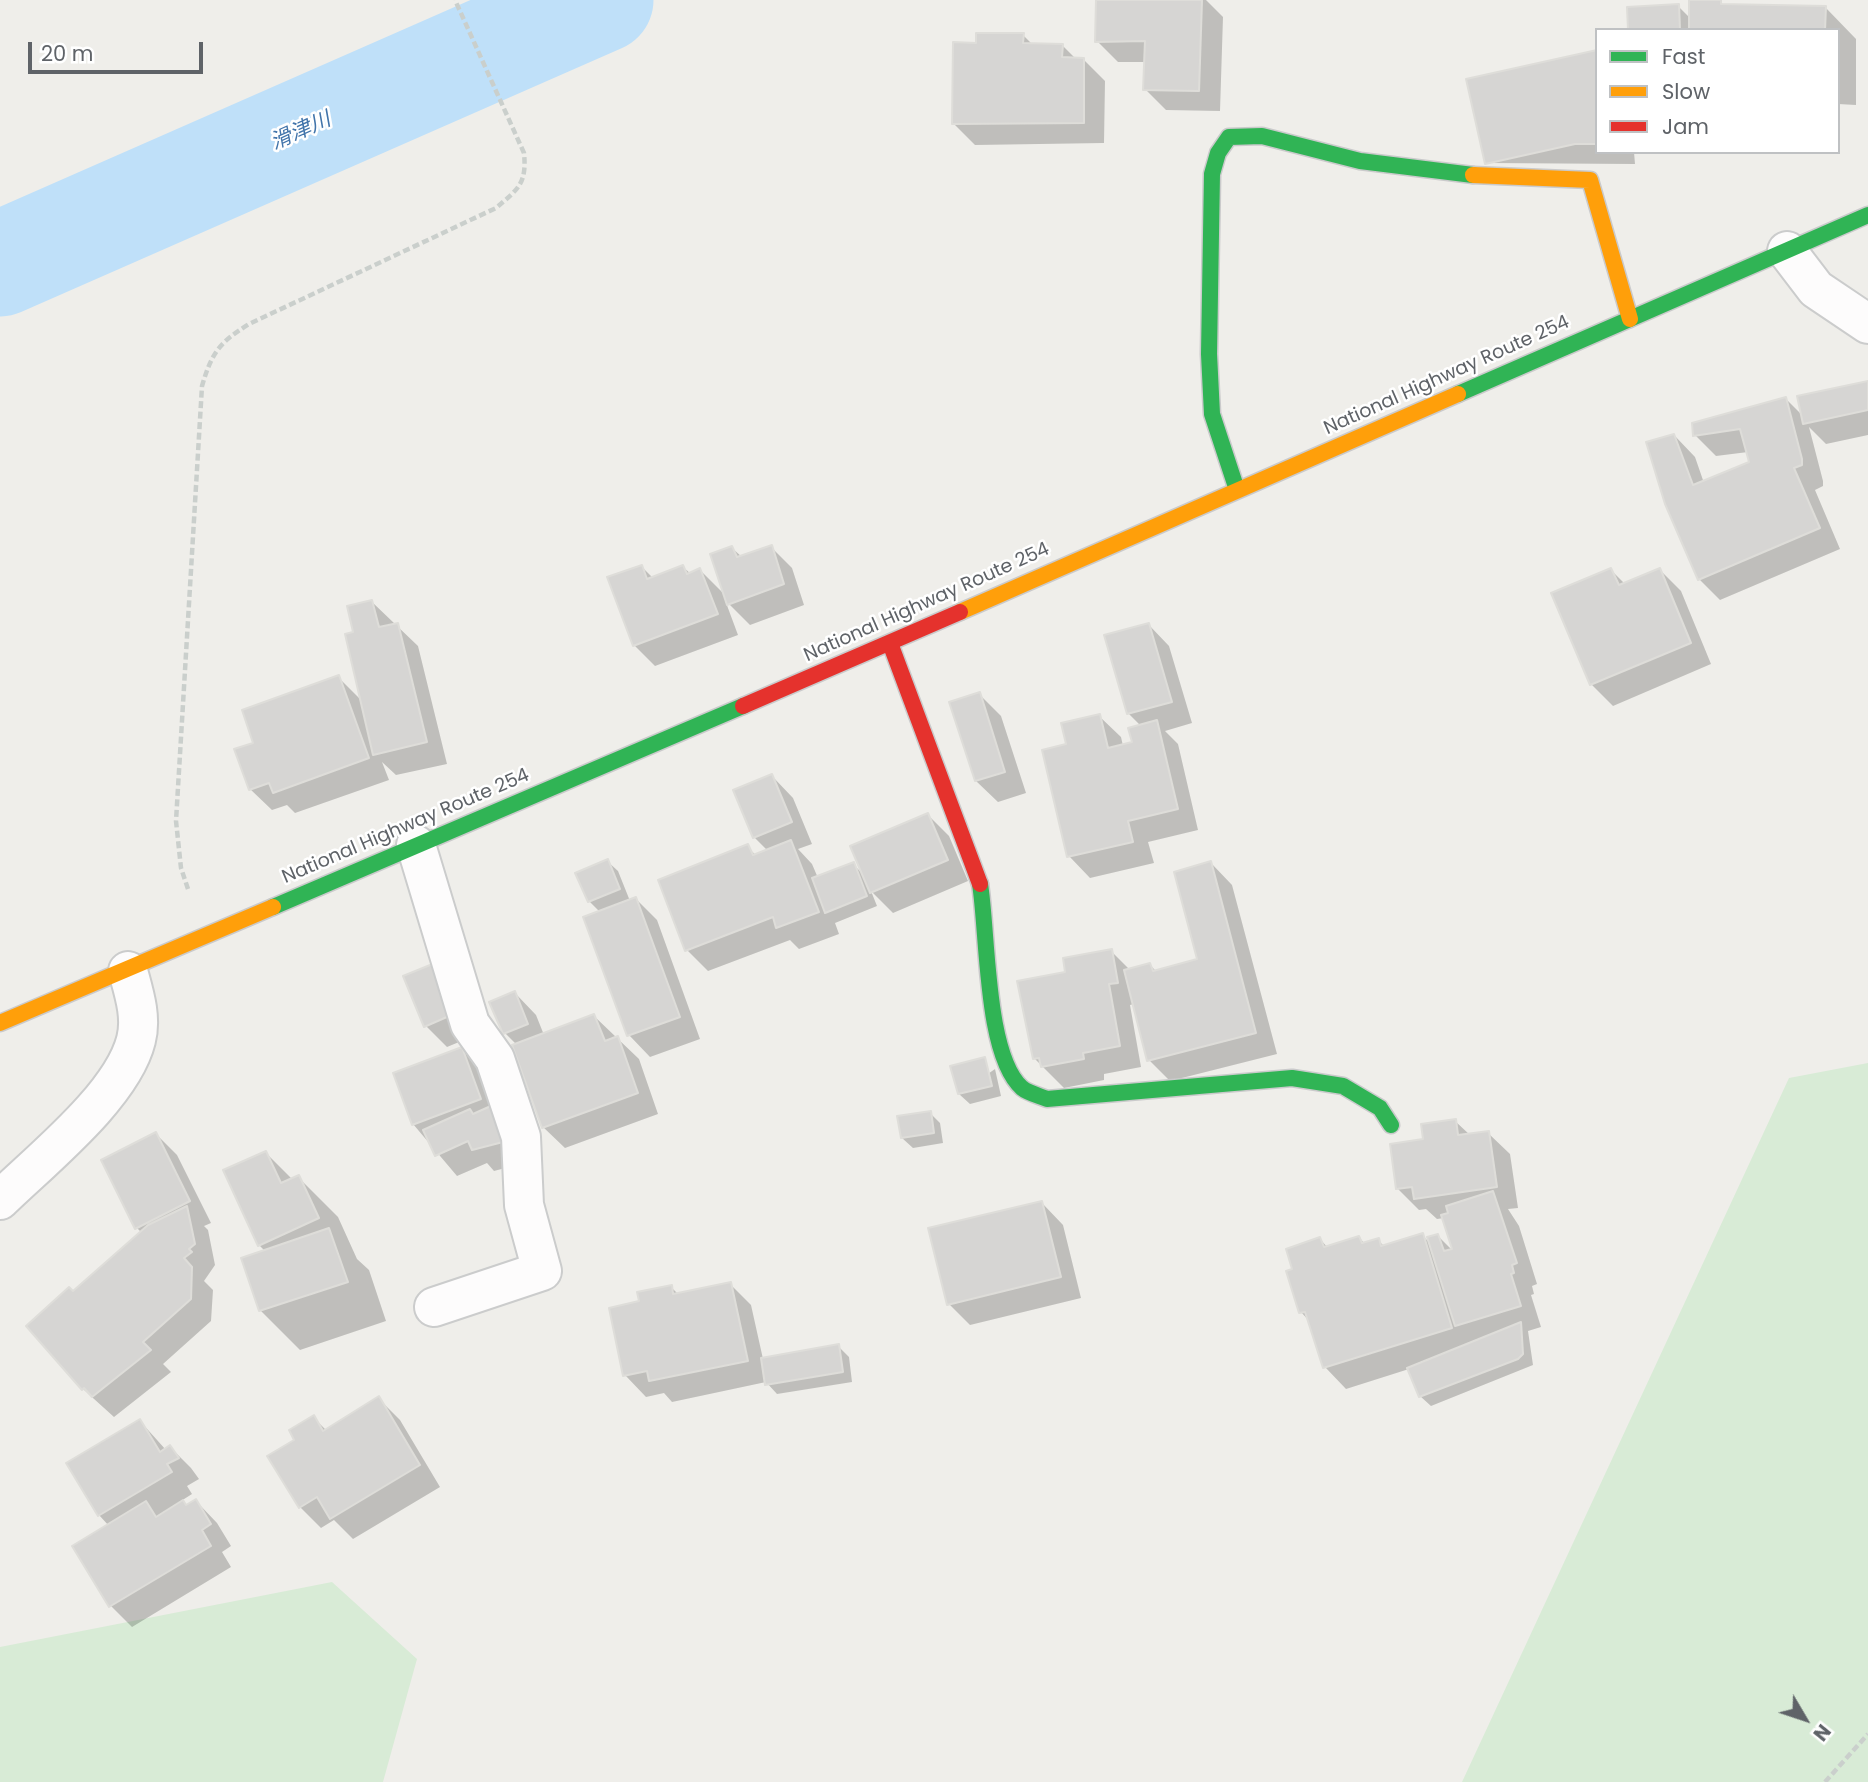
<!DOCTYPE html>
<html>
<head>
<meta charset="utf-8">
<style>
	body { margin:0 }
	#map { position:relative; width:1868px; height:1782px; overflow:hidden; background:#efeeea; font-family:Poppins,sans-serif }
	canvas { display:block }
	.legend { position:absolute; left:1595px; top:28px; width:245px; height:126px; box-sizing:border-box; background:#fff; border:2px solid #bfc1c3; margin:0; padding:9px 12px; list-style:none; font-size:21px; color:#5f6368 }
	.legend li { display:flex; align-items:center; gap:14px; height:35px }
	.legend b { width:35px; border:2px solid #bfc1c3 }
	.north { position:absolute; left:1770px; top:1684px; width:70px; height:70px; -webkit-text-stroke:5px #fff; paint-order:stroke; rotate:129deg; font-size:19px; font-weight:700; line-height:28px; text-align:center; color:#5f6368 }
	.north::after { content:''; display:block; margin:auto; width:24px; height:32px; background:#5f6368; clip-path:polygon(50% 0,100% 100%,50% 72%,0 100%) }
	.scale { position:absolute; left:28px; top:42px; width:175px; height:32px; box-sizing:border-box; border:4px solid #5f6368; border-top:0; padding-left:9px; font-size:21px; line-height:24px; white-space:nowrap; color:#5f6368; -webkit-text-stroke:5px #fff; paint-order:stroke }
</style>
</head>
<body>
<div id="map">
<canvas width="1868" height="1782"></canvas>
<ul class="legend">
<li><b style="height:9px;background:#30b455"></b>Fast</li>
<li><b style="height:9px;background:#ff9f0a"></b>Slow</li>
<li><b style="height:9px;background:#e5322d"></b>Jam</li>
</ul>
<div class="north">N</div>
<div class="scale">20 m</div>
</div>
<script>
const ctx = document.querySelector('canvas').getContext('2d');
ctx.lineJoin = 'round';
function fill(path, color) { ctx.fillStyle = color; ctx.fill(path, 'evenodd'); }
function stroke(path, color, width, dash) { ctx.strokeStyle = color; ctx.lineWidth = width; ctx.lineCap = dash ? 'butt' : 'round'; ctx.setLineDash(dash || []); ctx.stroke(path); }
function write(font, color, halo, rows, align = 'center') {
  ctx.font = font + ' Poppins,"Noto Sans JP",sans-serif'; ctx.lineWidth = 5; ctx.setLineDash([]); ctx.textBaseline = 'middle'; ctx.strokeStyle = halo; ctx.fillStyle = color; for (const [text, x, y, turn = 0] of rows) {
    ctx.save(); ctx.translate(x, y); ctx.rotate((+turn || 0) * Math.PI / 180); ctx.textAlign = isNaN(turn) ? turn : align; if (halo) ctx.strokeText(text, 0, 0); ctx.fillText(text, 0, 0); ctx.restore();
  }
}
const green = new Path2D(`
	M1868,1063V1782H1462L1789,1078Z
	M332,1582L417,1659L383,1782H0V1647Z`);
const shadow = new Path2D(`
	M1098,0H1206L1223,17L1220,111L1166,110L1145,89L1146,62H1118L1097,41Z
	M1720,1L1724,6L1825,7L1856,39V105L1838,104V30H1630L1678,6L1691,19Z
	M1023,35L1033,45H1062L1076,59L1084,60L1105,81L1104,143L975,145L954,124L978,44Z
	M1597,52V152H1634L1635,164L1487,163Z
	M1868,383V435L1826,444L1809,427L1823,481V486L1815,490L1840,549L1720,600L1699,579L1674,435L1695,457L1704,483L1751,463L1748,452L1716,456L1695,435L1786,399L1803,416Z
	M771,547L792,568L804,605L750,625L725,600L738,635L655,666L634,645L642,567L653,578L683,567L691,574L700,570L726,596L732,548L742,557Z
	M1611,570L1625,584L1660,570L1681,591L1711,664L1613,706L1591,684Z
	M372,602L418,646L447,764L396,775L382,762L389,780L295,813L287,805L272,810L250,789L255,744L338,677L362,701L355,633Z
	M1148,624L1169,646L1192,723L1165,731L1178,744L1198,830L1148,842L1154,863L1090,878L1069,856L1068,745L1099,716L1121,737L1123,746L1134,744L1141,726L1128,713Z
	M979,694L1001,716L1026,793L998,802L976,781Z
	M772,776L793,798L812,844L798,849L812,864L818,878L853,864L863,874L928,815L949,836L968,881L893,913L871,891L877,906L835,923L839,934L799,949L790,940L708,971L687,950L747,847L757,856L768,851L754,837Z
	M607,861L618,871L630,901L636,899L657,920L700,1039L650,1057L629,1035L585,918L600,912L589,901Z
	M1211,863L1232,885L1277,1054L1170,1081L1149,1060L1134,1004L1130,1005L1141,1067L1104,1074V1080L1064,1088L1034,1058L1067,974L1111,951L1130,970L1150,965L1157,972L1199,961Z
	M456,986L476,1035L447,1047L426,1026Z
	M515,993L536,1015L544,1035L594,1016L639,1059L658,1114L565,1148L543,1127L517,1045L505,1033Z
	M462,1049L483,1071L524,1163L494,1171L487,1163L457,1176L413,1124Z
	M995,1069L1001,1096L970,1104L959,1094Z
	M930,1113L940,1123L943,1143L913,1148L902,1138Z
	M1455,1121L1470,1135L1488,1133L1510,1154L1518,1208L1508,1209L1519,1226L1537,1284L1532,1286L1534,1294L1531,1295L1541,1327L1528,1331L1533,1365L1431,1406L1420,1396L1409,1369L1346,1389L1325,1367L1310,1322L1301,1312L1294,1270L1320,1239L1328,1248L1359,1237L1365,1244L1378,1240L1385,1247L1422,1235L1431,1244L1438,1236L1455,1253L1444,1218L1437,1219L1426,1209L1419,1210L1397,1188L1425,1140Z
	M156,1134L177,1155L211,1223L204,1226L208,1230L215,1265L204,1281L213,1290L211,1321L163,1364L171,1372L114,1417L83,1389L28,1326L73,1293L142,1233L137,1228Z
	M266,1153L293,1180L298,1177L338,1217L357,1259L369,1270L386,1321L300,1350L260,1310L266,1252L259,1245Z
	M1042,1203L1063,1225L1081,1298L970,1325L949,1304Z
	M730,1284L751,1305L763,1359L838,1346L849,1357L852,1382L777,1394L766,1382L672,1402L664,1393L646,1397L625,1375L641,1302L671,1287L679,1295Z
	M379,1399L400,1420L440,1487L353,1539L334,1520L321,1528L300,1507L270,1457L297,1441L314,1418L327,1431Z
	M140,1421L166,1450L170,1447L191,1468L199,1479L187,1486L192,1494L181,1501L186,1506L196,1501L217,1523L231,1546L222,1552L231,1567L132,1627L111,1606L109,1526L99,1515Z`);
const river = new Path2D(`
	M0,264L601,0`);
const building = new Path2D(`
	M1096,0H1202L1199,91L1143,90L1145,41L1095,42Z
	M1689,0H1721V4L1826,6L1825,30H1689Z
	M1679,4L1680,30H1628L1627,7Z
	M976,33H1024L1023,43L1063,44L1062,57L1084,58V123L952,124L953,42L976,43Z
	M1597,50V144H1575L1485,164L1466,79Z
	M1868,381V410L1803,424L1797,396Z
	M1786,397L1802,459V465L1794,468L1820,528L1698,580L1665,504L1646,442L1674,434L1693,485L1749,462L1740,429L1693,436L1692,423Z
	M772,545L784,584L727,605L710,554L732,546L737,557Z
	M642,565L647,579L683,565L687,574L700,568L718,614L633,646L607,577Z
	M1611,568L1619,585L1660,568L1691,643L1590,685L1551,593Z
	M372,600L379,627L398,623L427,742L373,755L345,634L353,632L347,606Z
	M1149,623L1172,702L1127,714L1104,635Z
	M339,675L369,758L273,793L269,783L249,790L234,749L253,743L242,710Z
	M980,692L1005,772L975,781L949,702Z
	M1100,714L1108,748L1132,742L1128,728L1157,720L1178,809L1128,821L1133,842L1067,857L1042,750L1066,744L1061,723Z
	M772,774L792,822L753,838L733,790Z
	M928,813L948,860L870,893L850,846Z
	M791,840L819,912L776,928L773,917L685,951L658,880L748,844L753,855Z
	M608,859L620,889L588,902L575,873Z
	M1211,861L1256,1033L1147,1061L1124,970L1150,963L1153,971L1197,959L1174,872Z
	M854,862L867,896L825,913L812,878Z
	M636,897L680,1017L627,1036L583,917Z
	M1112,949L1118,983L1109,984L1120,1046L1083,1053L1084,1059L1041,1067L1039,1058L1033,1059L1017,981L1065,972L1063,958Z
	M435,963L456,1013L424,1027L403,976Z
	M515,991L528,1024L503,1034L489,1002Z
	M594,1014L605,1041L618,1036L638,1093L542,1128L512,1045Z
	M462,1047L481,1099L412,1125L393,1073Z
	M985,1057L992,1086L958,1094L950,1066Z
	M493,1105L503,1142L472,1150L468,1141L435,1156L423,1130L470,1109L473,1114Z
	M931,1111L934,1133L901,1138L897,1116Z
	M1456,1119L1458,1135L1489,1131L1497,1187L1414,1199L1412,1187L1396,1189L1390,1144L1423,1139L1421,1124Z
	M156,1132L190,1201L135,1229L101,1160Z
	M266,1151L281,1183L299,1175L319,1218L258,1246L223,1170Z
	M1493,1191L1517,1263L1512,1265L1514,1273L1511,1274L1521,1306L1455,1326L1427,1237L1438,1234L1444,1251L1452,1249L1441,1215L1448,1213L1446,1206Z
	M1042,1201L1061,1277L947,1305L928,1228Z
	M187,1206L195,1244L189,1249L192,1252L184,1258L192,1267L191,1299L143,1342L151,1350L92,1397L84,1388L82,1390L26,1326L69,1287L73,1291L148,1225Z
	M329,1228L348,1282L259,1311L241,1258Z
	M1423,1233L1452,1328L1323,1368L1305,1312L1299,1313L1286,1271L1292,1269L1286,1249L1320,1237L1324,1247L1359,1236L1362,1243L1379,1238L1381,1246Z
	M731,1282L748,1361L649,1381L647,1371L623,1376L609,1308L639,1301L637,1292L672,1285L673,1294Z
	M1521,1322L1523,1354L1518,1359L1419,1397L1407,1368Z
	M839,1344L843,1372L765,1385L761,1358Z
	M379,1396L420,1465L330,1519L317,1497L299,1508L267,1456L294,1440L289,1430L314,1415L323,1431Z
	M140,1419L160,1452L170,1445L179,1458L167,1464L172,1472L98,1516L66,1463Z
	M196,1499L211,1524L202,1530L211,1546L109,1607L72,1546L146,1501L156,1517L183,1500L186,1505Z`);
const path = new Path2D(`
	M188,889L181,868L176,821L202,386C212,352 219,343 249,324L496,208C518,189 527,184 524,153L455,0
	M1825,1782L1868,1734`);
const street = new Path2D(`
	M1787,251L1816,289L1868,324
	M416,845L470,1024L495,1059L521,1137L524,1205L542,1271L434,1307
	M0,1200C41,1160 122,1096 136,1040C142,1017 134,993 128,971`);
const fast = new Path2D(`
	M1458,394L1868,215
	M1237,490L1212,414L1209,354L1212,174L1218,153L1229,137L1262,136L1360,161L1473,175
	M980,884C988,933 985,1055 1022,1088C1028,1093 1040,1096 1047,1099L1292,1078L1343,1086L1380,1108L1391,1125
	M273,907L743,706`);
const slow = new Path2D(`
	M1473,175L1590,180L1630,319
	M960,612L1458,394
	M0,1023L273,907`);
const jam = new Path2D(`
	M890,643L980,884
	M743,706L960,612`);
const streetNames = [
	["National Highway Route 254",1447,376,-24],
	["National Highway Route 254",927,603,-24],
	["National Highway Route 254",406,827,-23]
];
const waterNames = [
	["滑津川",301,132,-24]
];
fill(green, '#d8ebd6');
fill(shadow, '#0003');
stroke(river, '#bfe0f9', 105);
fill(building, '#d6d5d3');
stroke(building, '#deddd9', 2);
stroke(street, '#cbcccc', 42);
stroke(fast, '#cacacb', 19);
stroke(slow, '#cacacb', 19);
stroke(jam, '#cacacb', 19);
stroke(path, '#cacfcc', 4.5, [7, 3.5]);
stroke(street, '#fdfcfc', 38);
stroke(fast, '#30b455', 16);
stroke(slow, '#ff9f0a', 16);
stroke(jam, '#e5322d', 16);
write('19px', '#5f6368', '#fff', streetNames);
write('italic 21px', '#4174aa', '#fff', waterNames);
</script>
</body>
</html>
